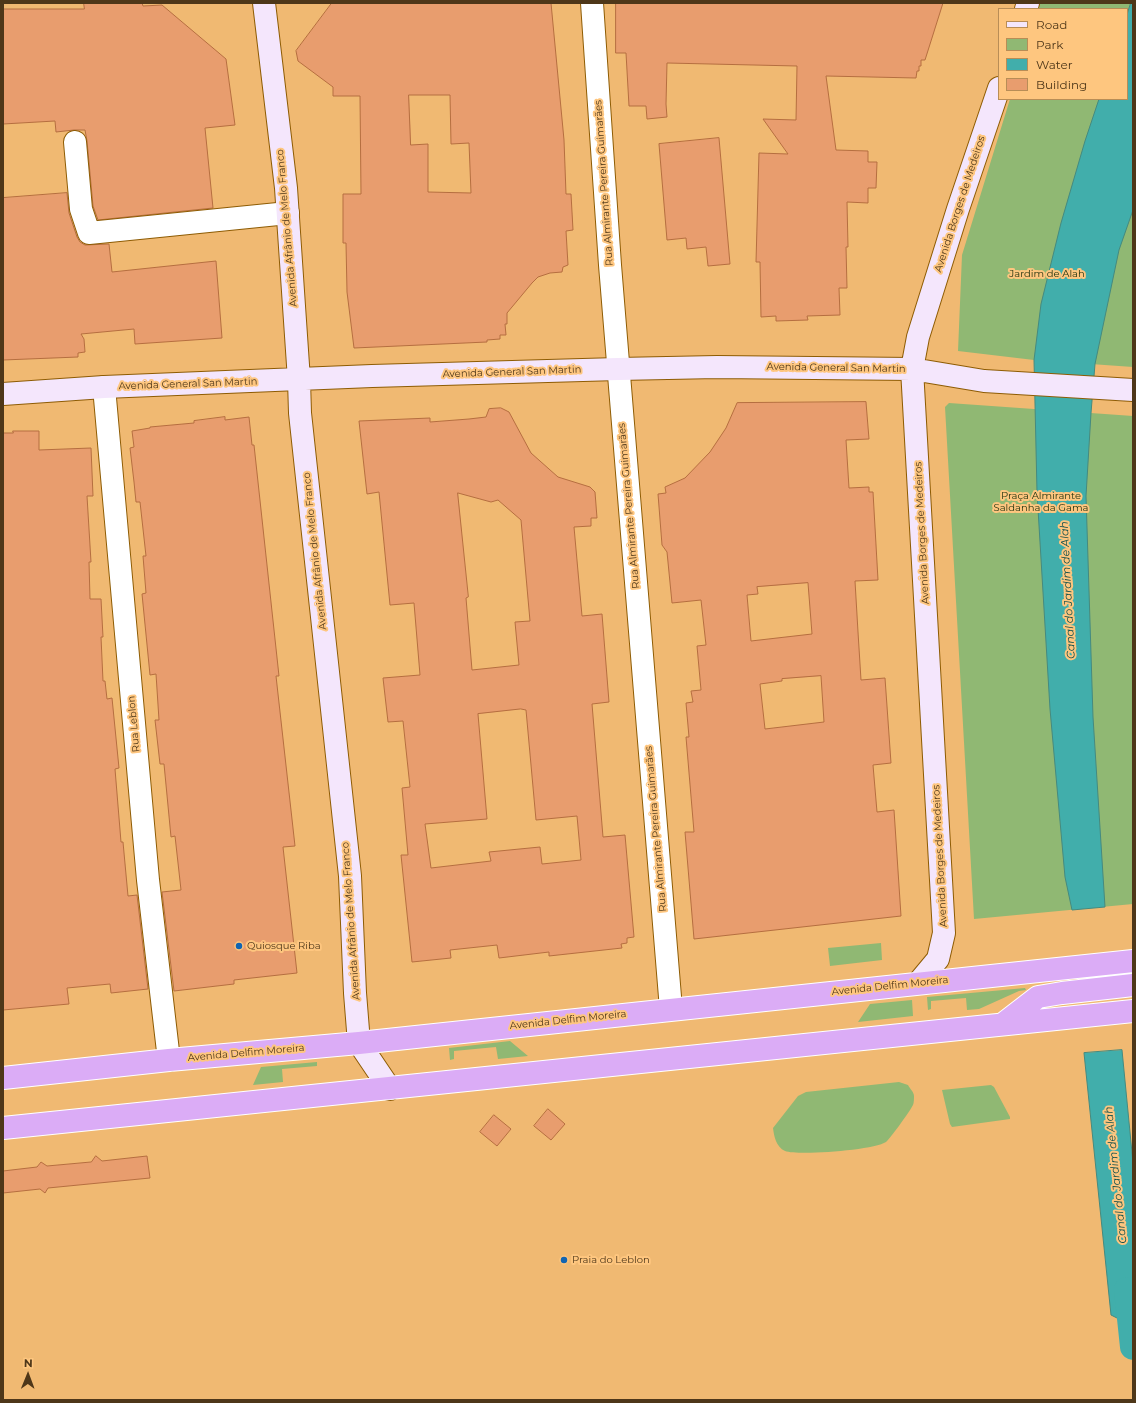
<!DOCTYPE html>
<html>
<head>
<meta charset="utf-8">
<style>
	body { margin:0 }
	#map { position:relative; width:1136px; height:1403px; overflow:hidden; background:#f0b972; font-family:Montserrat,sans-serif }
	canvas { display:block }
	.frame { position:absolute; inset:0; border:4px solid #4e3719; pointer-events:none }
	.legend { position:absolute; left:998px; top:8px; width:130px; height:92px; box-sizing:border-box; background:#fec67f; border:1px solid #b88d56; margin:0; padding:5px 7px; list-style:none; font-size:12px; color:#4e3719 }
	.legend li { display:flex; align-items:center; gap:8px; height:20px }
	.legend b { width:20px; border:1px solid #b88d56 }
	.north { position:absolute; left:8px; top:1355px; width:40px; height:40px; -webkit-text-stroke:3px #fec67f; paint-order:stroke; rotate:1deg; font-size:11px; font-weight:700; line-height:16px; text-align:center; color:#4e3719 }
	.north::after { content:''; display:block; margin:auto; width:14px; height:18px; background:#4e3719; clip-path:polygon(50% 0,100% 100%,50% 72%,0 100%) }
</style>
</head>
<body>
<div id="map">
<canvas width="1136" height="1403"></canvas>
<div class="frame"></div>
<ul class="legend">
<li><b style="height:5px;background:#f4e6fc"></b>Road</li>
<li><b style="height:11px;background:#90b873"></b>Park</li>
<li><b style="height:11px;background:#41aeab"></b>Water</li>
<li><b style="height:11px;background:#e89d6e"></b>Building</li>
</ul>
<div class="north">N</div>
</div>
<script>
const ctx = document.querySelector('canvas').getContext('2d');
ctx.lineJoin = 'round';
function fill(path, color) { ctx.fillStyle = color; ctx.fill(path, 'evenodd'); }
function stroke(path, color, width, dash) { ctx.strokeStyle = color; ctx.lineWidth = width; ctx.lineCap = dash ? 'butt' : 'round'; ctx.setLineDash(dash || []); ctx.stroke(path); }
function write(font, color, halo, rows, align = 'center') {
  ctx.font = font + ' Montserrat,sans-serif'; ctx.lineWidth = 4; ctx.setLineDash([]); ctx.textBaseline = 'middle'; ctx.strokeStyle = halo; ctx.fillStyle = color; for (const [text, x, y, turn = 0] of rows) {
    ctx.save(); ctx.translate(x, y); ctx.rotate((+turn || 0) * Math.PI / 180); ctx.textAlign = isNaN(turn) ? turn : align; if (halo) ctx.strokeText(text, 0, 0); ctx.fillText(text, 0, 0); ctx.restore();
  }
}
const green = new Path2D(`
	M1040,3H1133V367L1034,360L958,351L962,255L1010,99H1127V9H1038Z
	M949,403L1133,416V904L974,919L945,407Z
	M881,943L882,960L830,966L828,948Z
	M1025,988L1026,990L1019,991L979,1009L967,1010L966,998L931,1001V1009L928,1010L927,997Z
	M912,1000L913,1016L858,1022L870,1004Z
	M510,1041L528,1056L498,1059L496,1047L454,1051V1059L450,1060L449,1048Z
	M317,1062V1066L282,1069L283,1082L253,1085L261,1067Z
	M899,1082L908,1085C910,1089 914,1092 914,1096C914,1098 914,1103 913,1105C910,1111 890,1139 886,1142C874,1150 799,1156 785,1151C776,1147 774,1136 773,1128L798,1096L806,1092Z
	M991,1085L994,1087L1010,1117V1119L952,1127L950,1124L942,1090Z`);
const water = new Path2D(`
	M1131,3H1133V210L1119,250L1095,364L1091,413L1086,496L1093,717L1105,907L1072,910L1065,877L1050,709L1037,492L1034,360L1041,304L1061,223L1085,141L1099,99H1127V15Z
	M1122,1050L1133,1163V1323L1131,1325L1111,1315L1084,1053Z`);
const canal = new Path2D(`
	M1127,1290L1133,1347`);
const building = new Path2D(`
	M84,3H142L143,6L162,5L226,59L235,125L205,128L213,208L98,220L93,206L87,141L85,130H74L56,132L55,121L3,124V9H84Z
	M332,3H551L564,140L566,194H571L573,230L566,231L568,265L563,267L562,272L550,273L538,277L532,283L507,313V324H505L506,335H500V339L487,340V342L354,348L347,292L346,243H343V194H361L360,96H333V87L298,61L296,51ZM409,95H450L451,144L469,143L471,193L428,192V144L411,145Z
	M616,3H943L925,60H921V66H919V71H917L916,78L826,76L836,150L868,151V162H877L876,188H868V203L847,202L848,247H846L847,288H839L840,315L807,316L808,320L776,321V316L761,317L760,262H756L759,153L788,154L763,119L796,120L797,66L667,63L666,104L667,117L647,119L646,106H629L626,53H616Z
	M719,138L730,264L708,266L706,247L687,249L686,238L667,240L659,144Z
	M67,193L69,213L77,237L80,242L85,245L109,244L112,272L216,261L222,338L135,344L134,329L81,334L84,339L85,352L78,353V357L3,360V198Z
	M866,402L869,439L846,440L849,488L869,487V492H873L878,580L855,581L858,632L861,680L885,678L891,763L873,765L877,812L894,810L901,916L694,939L685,832H694L686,737H689L686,703L693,702L691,691L701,690L697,646L706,645L701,600L672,603L667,552L662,545L658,494L666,493L665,487L685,478L710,452L726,428L737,403ZM808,583L812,634L751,641L747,595L758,594L757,587ZM821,676L824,722L765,729L760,684L782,681V679Z
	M501,408L509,412L531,453L558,477L590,487L595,492L597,518H591V526L574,527L582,616L602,614L609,702L592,704L603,837L625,835L634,937L627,938V943L621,944L622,948L549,956V952L499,958L497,945L450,950L451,958L412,962L401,855H408L402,788L410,787L403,721L388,722L383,678L420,675L414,603L390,605L379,492L367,494L359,421L430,418V422L469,419L486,417L489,409ZM458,493L491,502L498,500L521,520L530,621L515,622L519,665L472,670L466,598L468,597ZM521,709L526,710L536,820L577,816L581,860L542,864L540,847L489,852L491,861L431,868L425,824L487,819L478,714Z
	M225,417V420L249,417L252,445H254L279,676H276L295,846L283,847L297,973L234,980V984L174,991L162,892L181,890L175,836L171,837L164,764H160L155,720H159L156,674L150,675L142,594L146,593L143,556H146L140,502H136L134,482L130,448L134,447L132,431L150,428V427L194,423V421Z
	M13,431H39V450L91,448L93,496H87L91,562H89L90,599H101L103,637H101L103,681H105L107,699L112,698L119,768L115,769L121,842H123L128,896L137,895L148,989L111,993L110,984L67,988L69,1004L3,1010V433H13Z
	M548,1109L565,1124L551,1140L534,1126Z
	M494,1115L511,1129L497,1146L480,1132Z
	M96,1156L102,1161L147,1156L150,1178L48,1188L45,1193L40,1189L3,1193V1171L37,1167L41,1162L47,1166L91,1162Z`);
const street = new Path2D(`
	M592,3L610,265L671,1009
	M75,142L81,209L89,233L288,213
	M104,387L148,880L169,1060`);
const secondary = new Path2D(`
	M264,3L286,188L299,380L300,413L350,876L355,993L359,1043L390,1089
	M1026,9L1028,3
	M3,394L104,387L372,376L618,369L717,367L912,369L984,381L1133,390
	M918,983L938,959L944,933L912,369L918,337L958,209L999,88`);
const highway = new Path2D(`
	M1003,1024L1038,997L1062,993L1133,985
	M3,1078L169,1060L359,1043L1133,961
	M3,1128L1133,1011`);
const markers = [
	[239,946,4,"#1164b2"],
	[564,1260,4,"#1164b2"]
];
const streetNames = [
	["Rua Almirante Pereira Guimarães",604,183,-94],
	["Avenida Borges de Medeiros",960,204,-72],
	["Avenida Afrânio de Melo Franco",287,228,-95],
	["Avenida General San Martin",836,368,1],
	["Avenida General San Martin",512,372,-2],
	["Avenida General San Martin",188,384,-2],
	["Rua Almirante Pereira Guimarães",629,506,-95],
	["Avenida Borges de Medeiros",922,533,-93],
	["Avenida Afrânio de Melo Franco",315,551,-96],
	["Rua Leblon",134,724,-95],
	["Rua Almirante Pereira Guimarães",656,829,-95],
	["Avenida Borges de Medeiros",940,856,-93],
	["Avenida Afrânio de Melo Franco",351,921,-94],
	["Avenida Delfim Moreira",890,986,-6],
	["Avenida Delfim Moreira",568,1020,-6],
	["Avenida Delfim Moreira",246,1053,-5]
];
const parkNames = [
	["Jardim de Alah",1047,274],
	["Praça Almirante",1041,496],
	["Saldanha da Gama",1041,508]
];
const poiNames = [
	["Quiosque Riba",247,946],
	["Praia do Leblon",572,1260]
];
const waterNames = [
	["Canal do Jardim de Alah",1068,590,-93],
	["Canal do Jardim de Alah",1116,1175,-96]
];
fill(green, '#90b873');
fill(water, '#41aeab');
stroke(water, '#458a7f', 1);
stroke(canal, '#41aeab', 26);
fill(building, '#e89d6e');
stroke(building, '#b56e40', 1);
stroke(street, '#8e5c04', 24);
stroke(secondary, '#8e5c04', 24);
stroke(highway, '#fff', 24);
stroke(street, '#fff', 22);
stroke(secondary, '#f4e6fc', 22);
stroke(highway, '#dbacf6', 22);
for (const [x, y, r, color] of markers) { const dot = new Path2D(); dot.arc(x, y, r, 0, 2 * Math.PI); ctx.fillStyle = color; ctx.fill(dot); stroke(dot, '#fec67f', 1.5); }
write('10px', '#4e3719', '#fec67f', streetNames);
write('10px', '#1e310e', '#fec67f', parkNames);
write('10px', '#4e3719', '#fec67f', poiNames, 'left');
write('italic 11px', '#0a4c4a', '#fec67f', waterNames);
</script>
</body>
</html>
